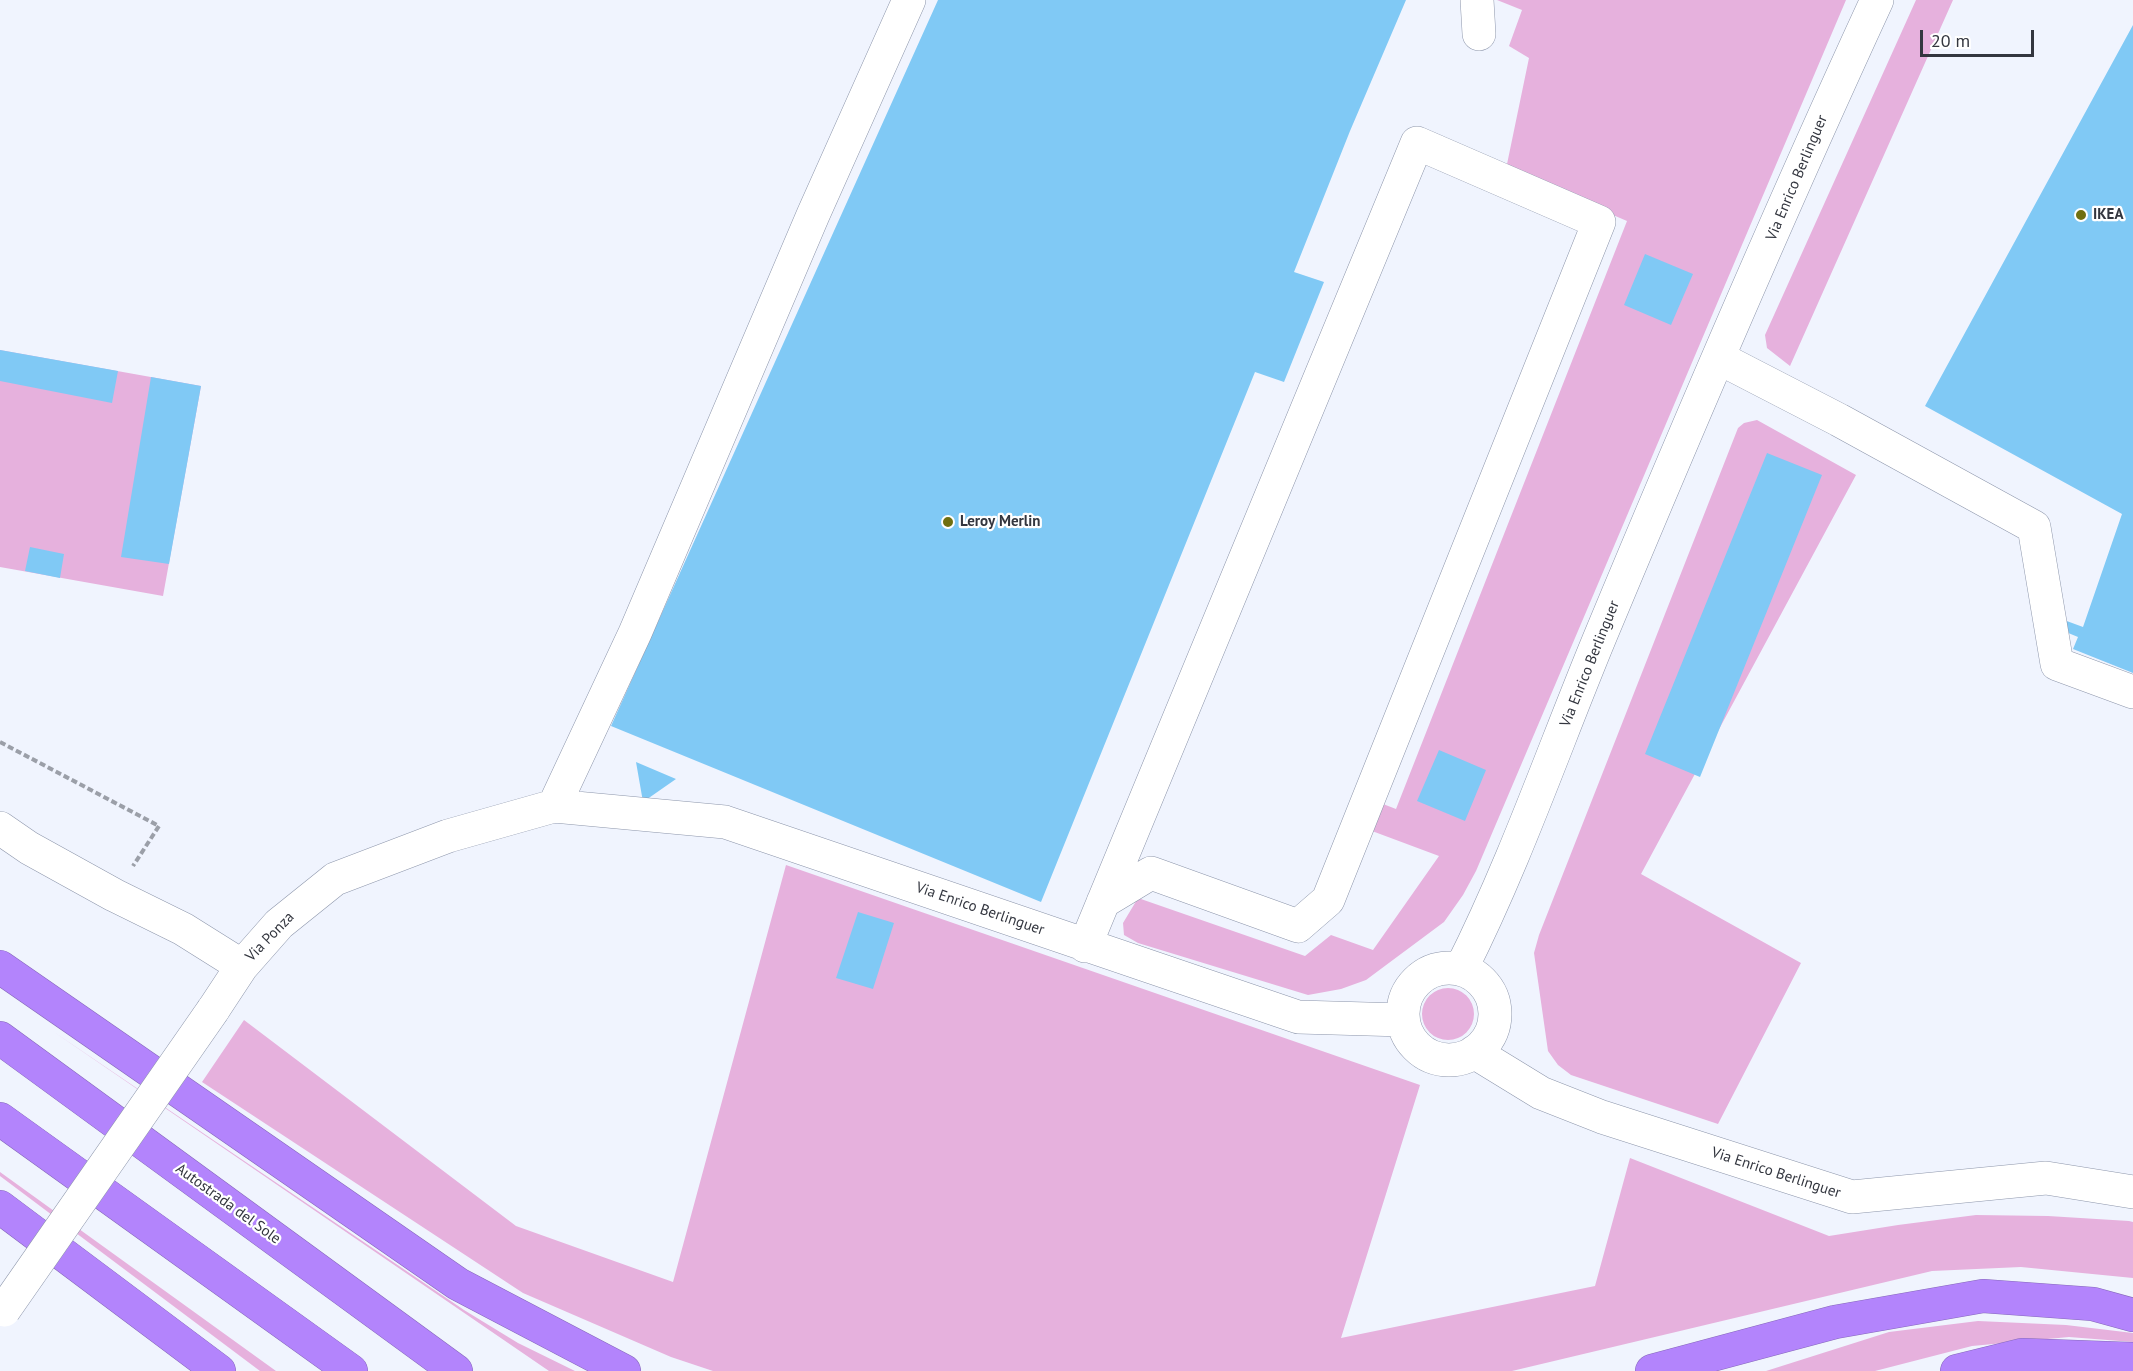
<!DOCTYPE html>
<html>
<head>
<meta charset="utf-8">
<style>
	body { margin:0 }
	#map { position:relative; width:2133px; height:1371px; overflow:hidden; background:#f0f4fe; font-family:"PT Sans",sans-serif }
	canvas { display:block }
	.scale { position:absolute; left:1920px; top:30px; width:114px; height:27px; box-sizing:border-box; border:3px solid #33363f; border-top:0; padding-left:8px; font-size:18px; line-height:21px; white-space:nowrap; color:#33363f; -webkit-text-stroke:4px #fff; paint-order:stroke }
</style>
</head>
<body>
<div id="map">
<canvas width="2133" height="1371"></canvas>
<div class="scale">20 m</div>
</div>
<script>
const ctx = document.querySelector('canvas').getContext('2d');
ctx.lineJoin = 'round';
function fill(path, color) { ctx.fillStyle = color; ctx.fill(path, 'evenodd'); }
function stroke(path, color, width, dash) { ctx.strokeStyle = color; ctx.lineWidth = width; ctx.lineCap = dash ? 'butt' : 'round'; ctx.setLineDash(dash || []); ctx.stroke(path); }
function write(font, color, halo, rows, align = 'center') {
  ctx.font = font + ' "PT Sans",sans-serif'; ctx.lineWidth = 4.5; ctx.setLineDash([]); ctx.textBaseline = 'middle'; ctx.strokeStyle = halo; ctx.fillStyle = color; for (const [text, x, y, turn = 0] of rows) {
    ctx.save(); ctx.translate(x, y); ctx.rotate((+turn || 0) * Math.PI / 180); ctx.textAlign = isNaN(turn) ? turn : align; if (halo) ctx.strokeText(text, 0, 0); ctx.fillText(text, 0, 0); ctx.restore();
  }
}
const green = new Path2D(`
	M1497,0H1846L1476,871L1463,895L1444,922L1366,980L1341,989L1308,995L1138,943L1124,935L1123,923L1138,898L1305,956L1331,935L1373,950L1439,856L1372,831L1383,804L1396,809L1627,221L1506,169L1529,58L1509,46L1522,10Z
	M1916,0H1953L1790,366L1767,348L1765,335Z
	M0,350L201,386L163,596L0,567Z
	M1757,420L1856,475L1641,874L1801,963L1718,1124L1571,1075L1558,1065L1548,1051L1534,953L1539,935L1738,428L1744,423Z
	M786,865L1420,1085L1341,1338L1595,1286L1630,1158L1829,1236L1898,1225L1976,1215L2048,1216L2129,1221L2133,1222V1278L2021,1267L1932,1271L1512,1371H713L671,1357L523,1293L202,1082L244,1020L516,1226L673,1282Z
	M1422 1014a26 26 0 1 1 52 0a26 26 0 1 1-52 0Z
	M51,1030L464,1310L518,1343L575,1371H549Z
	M0,1172L276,1371H260L0,1176Z
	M1978,1321L2066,1325L2133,1333V1342L2069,1337L1972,1346L1875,1371H1766L1889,1332Z`);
const building = new Path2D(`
	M938,0H1406L1350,131L1294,272L1324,282L1284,382L1255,372L1041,902L611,726Z
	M2133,25V673L2073,649L2078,637L2061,630L2064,620L2083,627L2122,514L1925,406Z
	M1645,254L1693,274L1671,325L1624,305Z
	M0,350L118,371L112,403L0,381Z
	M151,377L201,386L169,564L121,557Z
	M1767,453L1822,475L1700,777L1645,754Z
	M30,547L64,554L60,578L25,571Z
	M1439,750L1486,770L1465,821L1417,801Z
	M636,762L676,779L643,802Z
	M858,912L894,923L873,989L836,978Z`);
const path = new Path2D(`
	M0,742L159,826L133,866`);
const minor = new Path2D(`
	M1477,0L1479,34
	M1719,358L1839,420L2034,527L2057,664L2133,692
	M554,806L635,633L813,215L909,0
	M0,828L29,848L114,895L183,929L242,966L279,924L335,879L448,836L554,806L725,822L1298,1017L1403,1020
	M1085,946L1417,143L1599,222L1328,900L1298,926L1151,873L1103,902
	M1403 1014a46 46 0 1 1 92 0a46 46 0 1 1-92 0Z
	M1461,969C1515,862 1554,748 1600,637C1689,423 1780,210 1877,0
	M213,1010L242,966
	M1474,1052L1541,1093L1602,1117L1852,1197L2046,1178L2133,1192`);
const highway = new Path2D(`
	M0,967L458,1284L624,1371
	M0,1038L456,1371
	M0,1119L351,1371
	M0,1207L219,1371
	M1652,1371L1835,1322L1983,1296L2093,1304L2133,1315
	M1957,1371L2022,1355L2133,1359`);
const minorBridge = new Path2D(`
	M4,1310L213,1010`);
const markers = [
	[2081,215,6,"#706f10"],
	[948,522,6,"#706f10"]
];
const streetNames = [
	["Via Enrico Berlinguer",1797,178,-67],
	["Via Enrico Berlinguer",1590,664,-68],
	["Via Enrico Berlinguer",980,909,19],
	["Via Ponza",270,937,-46],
	["Via Enrico Berlinguer",1776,1173,18],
	["Autostrada del Sole",228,1204,36]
];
const poiNames = [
	["IKEA",2093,215],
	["Leroy Merlin",960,522]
];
fill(green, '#e6b1dd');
fill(building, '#80c9f5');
stroke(minor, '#8d96ab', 34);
stroke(highway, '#8669ba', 34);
stroke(path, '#9b9fa8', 4, [6, 3]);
stroke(minor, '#fff', 33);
stroke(highway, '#b384fc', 33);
stroke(minorBridge, '#8d96ab', 34, []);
stroke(minorBridge, '#fff', 33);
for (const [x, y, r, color] of markers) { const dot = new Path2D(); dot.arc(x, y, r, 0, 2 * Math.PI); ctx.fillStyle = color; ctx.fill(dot); stroke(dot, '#fff', 2); }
write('15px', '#33363f', '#fff', streetNames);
write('bold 15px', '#33363f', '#fff', poiNames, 'left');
</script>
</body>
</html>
